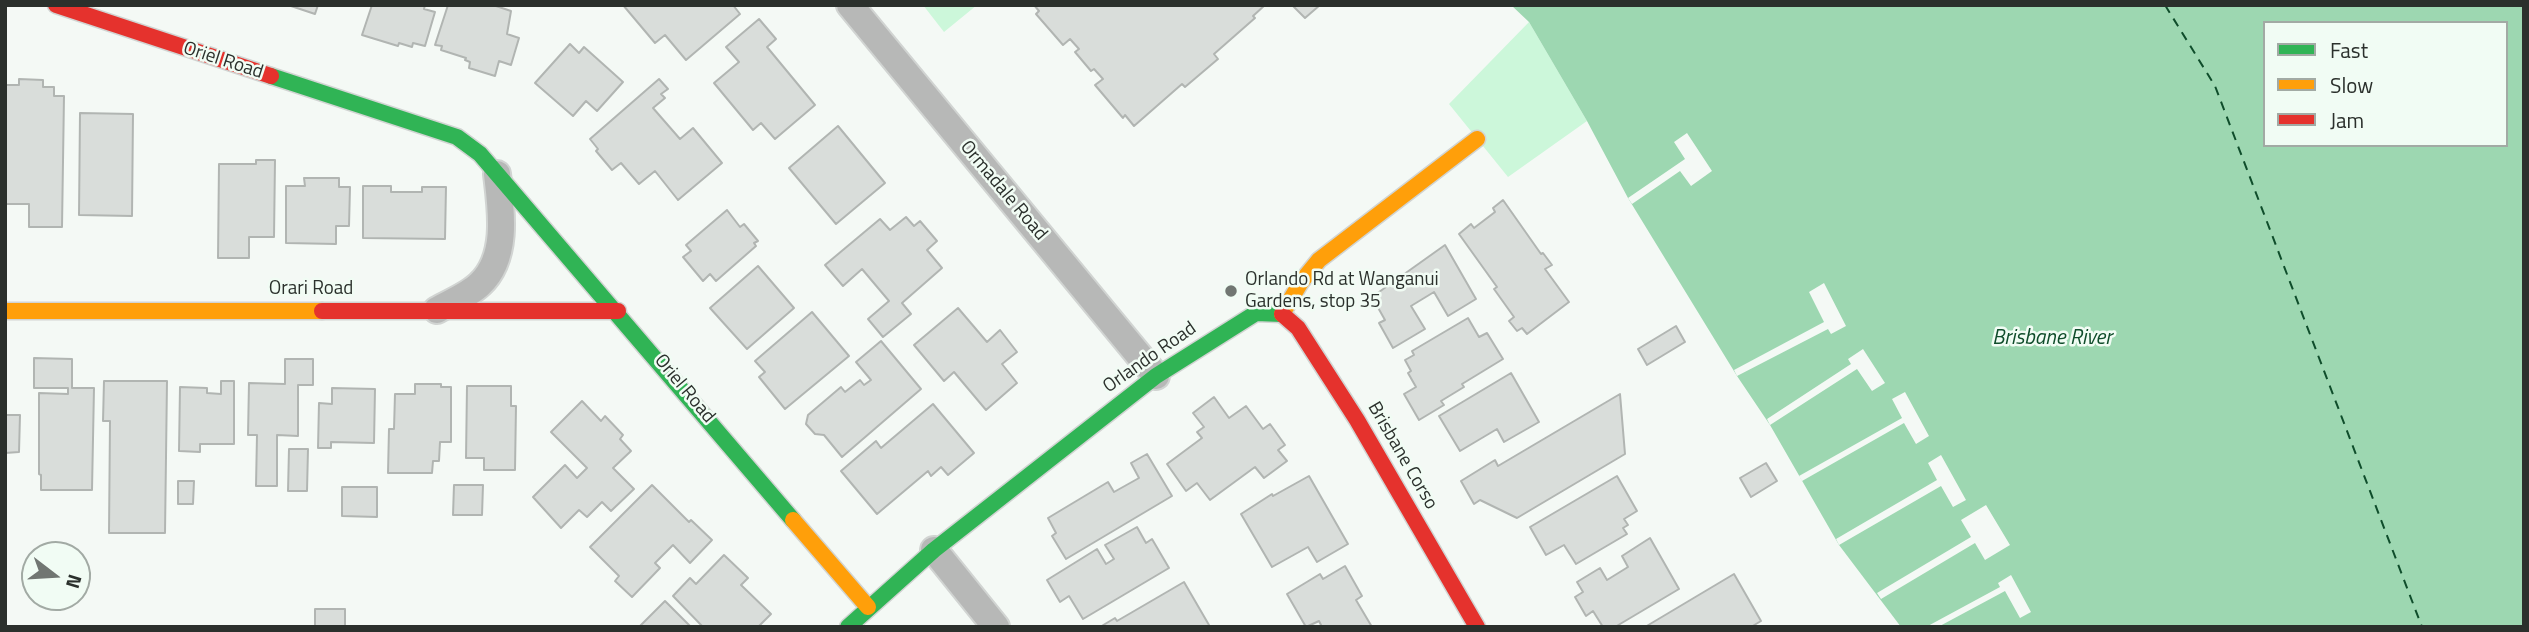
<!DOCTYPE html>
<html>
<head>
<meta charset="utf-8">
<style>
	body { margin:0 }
	#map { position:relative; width:2529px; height:632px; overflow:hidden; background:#f4f9f5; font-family:"Titillium Web",sans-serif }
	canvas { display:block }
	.frame { position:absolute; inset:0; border:7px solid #2b302c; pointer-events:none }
	.legend { position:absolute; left:2263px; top:21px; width:245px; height:126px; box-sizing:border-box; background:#f1fcf4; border:2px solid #a2aaa4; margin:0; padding:9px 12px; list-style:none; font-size:21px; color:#2b302c }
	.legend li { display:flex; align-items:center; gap:14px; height:35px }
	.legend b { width:35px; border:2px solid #a2aaa4 }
	.north { position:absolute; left:21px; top:541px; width:70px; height:70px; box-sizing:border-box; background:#f1fcf4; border:2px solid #a2aaa4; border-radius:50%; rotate:107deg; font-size:19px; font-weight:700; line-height:28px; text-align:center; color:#2b302c }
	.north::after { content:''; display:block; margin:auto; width:24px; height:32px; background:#717672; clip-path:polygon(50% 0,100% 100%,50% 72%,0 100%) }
</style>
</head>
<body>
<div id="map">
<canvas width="2529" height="632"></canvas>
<div class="frame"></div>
<ul class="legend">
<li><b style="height:9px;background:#30b455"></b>Fast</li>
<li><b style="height:9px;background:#ff9f0a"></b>Slow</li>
<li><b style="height:9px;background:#e5322d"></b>Jam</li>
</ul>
<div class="north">N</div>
</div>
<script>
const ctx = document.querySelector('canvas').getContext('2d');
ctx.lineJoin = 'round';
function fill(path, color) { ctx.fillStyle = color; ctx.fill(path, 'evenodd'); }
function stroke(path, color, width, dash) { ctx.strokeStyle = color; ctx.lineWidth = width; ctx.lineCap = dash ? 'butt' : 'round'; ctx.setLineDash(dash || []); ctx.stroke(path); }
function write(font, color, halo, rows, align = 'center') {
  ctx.font = font + ' "Titillium Web",sans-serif'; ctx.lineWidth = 5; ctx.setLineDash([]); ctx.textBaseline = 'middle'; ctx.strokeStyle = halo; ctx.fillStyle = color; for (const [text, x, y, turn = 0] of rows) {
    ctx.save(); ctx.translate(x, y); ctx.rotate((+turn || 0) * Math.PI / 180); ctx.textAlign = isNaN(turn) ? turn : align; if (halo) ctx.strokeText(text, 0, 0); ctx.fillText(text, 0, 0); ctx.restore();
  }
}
const green = new Path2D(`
	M923,5H977L944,32Z
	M1529,22L1587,121L1508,177L1449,104Z`);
const water = new Path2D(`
	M1511,5H2524V627H1901L1839,545L1770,425L1737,376L1628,198L1587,121L1529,22ZM2265,23H2506V145H2265Z`);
const pier = new Path2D(`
	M1687,133L1712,171L1691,186L1680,171L1632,204L1628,198L1685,159L1674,142Z
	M1824,283L1846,326L1831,334L1828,329L1737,376L1734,370L1824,322L1809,292Z
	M1863,349L1885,383L1872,391L1857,369L1770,425L1767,419L1851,364L1848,359Z
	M1905,392L1929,436L1916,444L1904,423L1802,481L1799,476L1902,418L1892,399Z
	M1941,455L1966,500L1953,507L1941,486L1839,545L1836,539L1937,480L1928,463Z
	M1986,505L2010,545L1985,560L1975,543L1881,599L1877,593L1971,537L1961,520Z
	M2011,575L2031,612L2020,618L2005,591L1938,627H1926L2000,587L1998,583Z`);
const ferry = new Path2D(`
	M2165,5L2215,86L2422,627`);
const building = new Path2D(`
	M288,5H318L315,14Z
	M372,5H425L424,9L435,12L425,46L413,43L412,47L399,43L398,46L362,35Z
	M448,5H493L511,11L507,34L519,38L511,65L499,61L495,76L469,68L470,62L465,60L466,58L441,50L442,46L435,45Z
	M623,5H733L740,14L686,60L665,35L655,43Z
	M1034,5H1265L1253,16L1255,18L1214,54L1218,59L1185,87L1182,84L1134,126L1125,115L1123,118L1095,85L1103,79L1094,69L1091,71L1075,52L1079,49L1070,39L1063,45L1036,14L1039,11Z
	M1292,5H1320L1305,18Z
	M759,19L776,39L767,47L815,105L775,139L761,123L753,130L714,83L739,62L726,47Z
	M570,44L579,53L584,47L623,82L597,111L586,101L573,116L535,83Z
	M19,79L43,80V87H54V96H64L62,227H29V204H5V85H19Z
	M659,79L668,89L661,94L665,98L653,108L680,139L693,128L722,163L678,200L655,171L639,184L621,163L612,170L596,151L598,149L590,139Z
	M80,113L133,114L132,216L79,215Z
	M838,126L885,183L836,224L789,168Z
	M256,160H275L274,237H249V258H218L219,164H256Z
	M304,178H339V187H350L349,226H336V244L286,243V186H305Z
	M363,186H391V192H422V187H446L445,239L363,238Z
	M1503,200L1541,254L1543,253L1552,265L1545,269L1569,302L1527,334L1522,328L1517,331L1509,321L1514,317L1494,289L1497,287L1459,234L1471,224L1474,228L1495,212L1493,208Z
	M727,210L740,227L744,224L758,241L754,243L756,246L716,281L710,274L703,281L683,257L691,251L686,245Z
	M906,217L914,226L920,221L937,241L927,250L942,268L902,303L911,314L883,337L868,319L889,301L862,269L843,286L825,265L880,219L890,230Z
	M1445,245L1476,299L1448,316L1434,292L1411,306L1425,329L1393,348L1379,323L1385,320L1372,297Z
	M758,266L794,308L747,349L710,308Z
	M958,308L987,342L1000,330L1017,352L1002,364L1017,383L986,410L954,372L944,381L914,345Z
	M812,312L849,356L785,409L759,377L765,372L755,361Z
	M1468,318L1479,337L1487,333L1503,359L1462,384L1464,387L1441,401L1444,405L1419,420L1404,394L1416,387L1408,373L1411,371L1405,360L1414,355L1412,351Z
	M1676,326L1685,342L1647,365L1638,349Z
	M881,341L921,389L842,457L824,435L815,434L806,424L808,415L841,387L845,392L860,380L864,385L871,380L856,362Z
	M34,358L72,359V388H94L92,490H41V475L39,474V393L68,394V388H34Z
	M285,359H313V385H298V436L277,435V486H256L257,435H248L249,383L285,384Z
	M1511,373L1539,422L1504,442L1497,429L1460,451L1439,416Z
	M104,381H167L165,533H109L110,421H103Z
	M221,381H234V444H200V452L179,451L180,387L207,388V393L221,394Z
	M415,384H441V387H451V442H440L439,461H433L432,473H388L389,429H394L395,394H415Z
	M467,386H511V406H516L515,470H484V458H466Z
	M332,388L375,389L374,443L331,442V448H318L319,403L332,404Z
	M1620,394L1625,454L1517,518L1480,500L1474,504L1461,481L1495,460L1498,466Z
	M1214,397L1229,418L1246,406L1263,429L1270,424L1285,445L1278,450L1287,461L1264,478L1255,467L1210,500L1197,483L1186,491L1167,464L1202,438L1197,432L1204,427L1193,413Z
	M582,401L601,421L605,416L623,435L620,439L631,451L613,468L634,489L611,511L602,502L587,517L579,510L561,528L533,497L565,465L577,478L587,468L551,432Z
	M933,404L974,453L948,475L941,467L931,476L928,471L877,514L841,471L876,441L881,448Z
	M5,415H20L19,452L5,453Z
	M289,449H308L307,491H288Z
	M1147,454L1172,496L1066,559L1052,536L1056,533L1048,518L1108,482L1114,492L1139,478L1131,463Z
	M1766,463L1777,481L1751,497L1740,478Z
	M1309,476L1348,544L1317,562L1308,547L1272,567L1241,514L1272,494L1273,496Z
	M1617,476L1637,511L1624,519L1628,525L1623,528L1627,534L1576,564L1564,545L1546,555L1530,527Z
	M178,481H194L193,504H178Z
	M454,485H483L482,515H453Z
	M652,485L689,522L691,520L712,540L690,563L673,545L655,563L660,568L632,597L615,581L619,576L590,547Z
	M342,487H377V517L342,516Z
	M1137,527L1146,543L1152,539L1169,568L1083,619L1069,596L1060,602L1047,580L1097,549L1106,564L1114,559L1105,545Z
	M1650,538L1679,589L1615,627H1603L1593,611L1586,616L1575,597L1583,592L1577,582L1600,568L1607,580L1628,567L1622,556Z
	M724,555L748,578L741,585L771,614L758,627H703L673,596L690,578L696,584Z
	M1345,566L1362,596L1356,600L1372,627H1322L1319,621L1306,627L1287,594L1320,574L1323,579Z
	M1734,574L1761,621L1751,627H1645Z
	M1184,582L1209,625L1205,627H1100L1115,618L1117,621Z
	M665,601L691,627H639Z
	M315,609H345V627H315Z`);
const street = new Path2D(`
	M850,5L1156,376
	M437,310C451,302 469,295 480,284C509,257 501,208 497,174
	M934,550L996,627`);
const fast = new Path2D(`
	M271,76L457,137L480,154L793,520
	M848,627L934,550L1156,376L1256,313L1282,314`);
const slow = new Path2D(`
	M5,311H322
	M1282,314L1301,282L1319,260L1477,139
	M793,520L868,607`);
const jam = new Path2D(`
	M56,5L271,76
	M322,311H618
	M1282,314L1298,328L1357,420L1477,627`);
const markers = [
	[1231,291,7,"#717672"]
];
const streetNames = [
	["Oriel Road",223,61,18],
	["Ormadale Road",1003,191,50],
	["Orari Road",311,289],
	["Orlando Road",1150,358,-35],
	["Oriel Road",684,389,50],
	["Brisbane Corso",1402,456,60]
];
const poiNames = [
	["Orlando Rd at Wanganui",1245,280],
	["Gardens, stop 35",1245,302]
];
const waterNames = [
	["Brisbane River",2052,339]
];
fill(green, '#ccf7da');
fill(water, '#9dd7b1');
fill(pier, '#f4f9f5');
stroke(ferry, '#0f4d2b', 2, [9, 7]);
fill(building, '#d9ddda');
stroke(building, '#b1b5b2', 2);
stroke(street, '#d1d4d2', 30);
stroke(fast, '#d1d4d2', 19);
stroke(slow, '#d1d4d2', 19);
stroke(jam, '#d1d4d2', 19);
stroke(street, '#b7b8b7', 26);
stroke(fast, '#30b455', 16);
stroke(slow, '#ff9f0a', 16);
stroke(jam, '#e5322d', 16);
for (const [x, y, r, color] of markers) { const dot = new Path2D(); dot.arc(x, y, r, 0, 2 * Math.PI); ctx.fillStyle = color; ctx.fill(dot); stroke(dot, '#f1fcf4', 2.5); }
write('19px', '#2b302c', '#f1fcf4', streetNames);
write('19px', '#2b302c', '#f1fcf4', poiNames, 'left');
write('italic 21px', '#0f4d2b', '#f1fcf4', waterNames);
</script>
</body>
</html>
